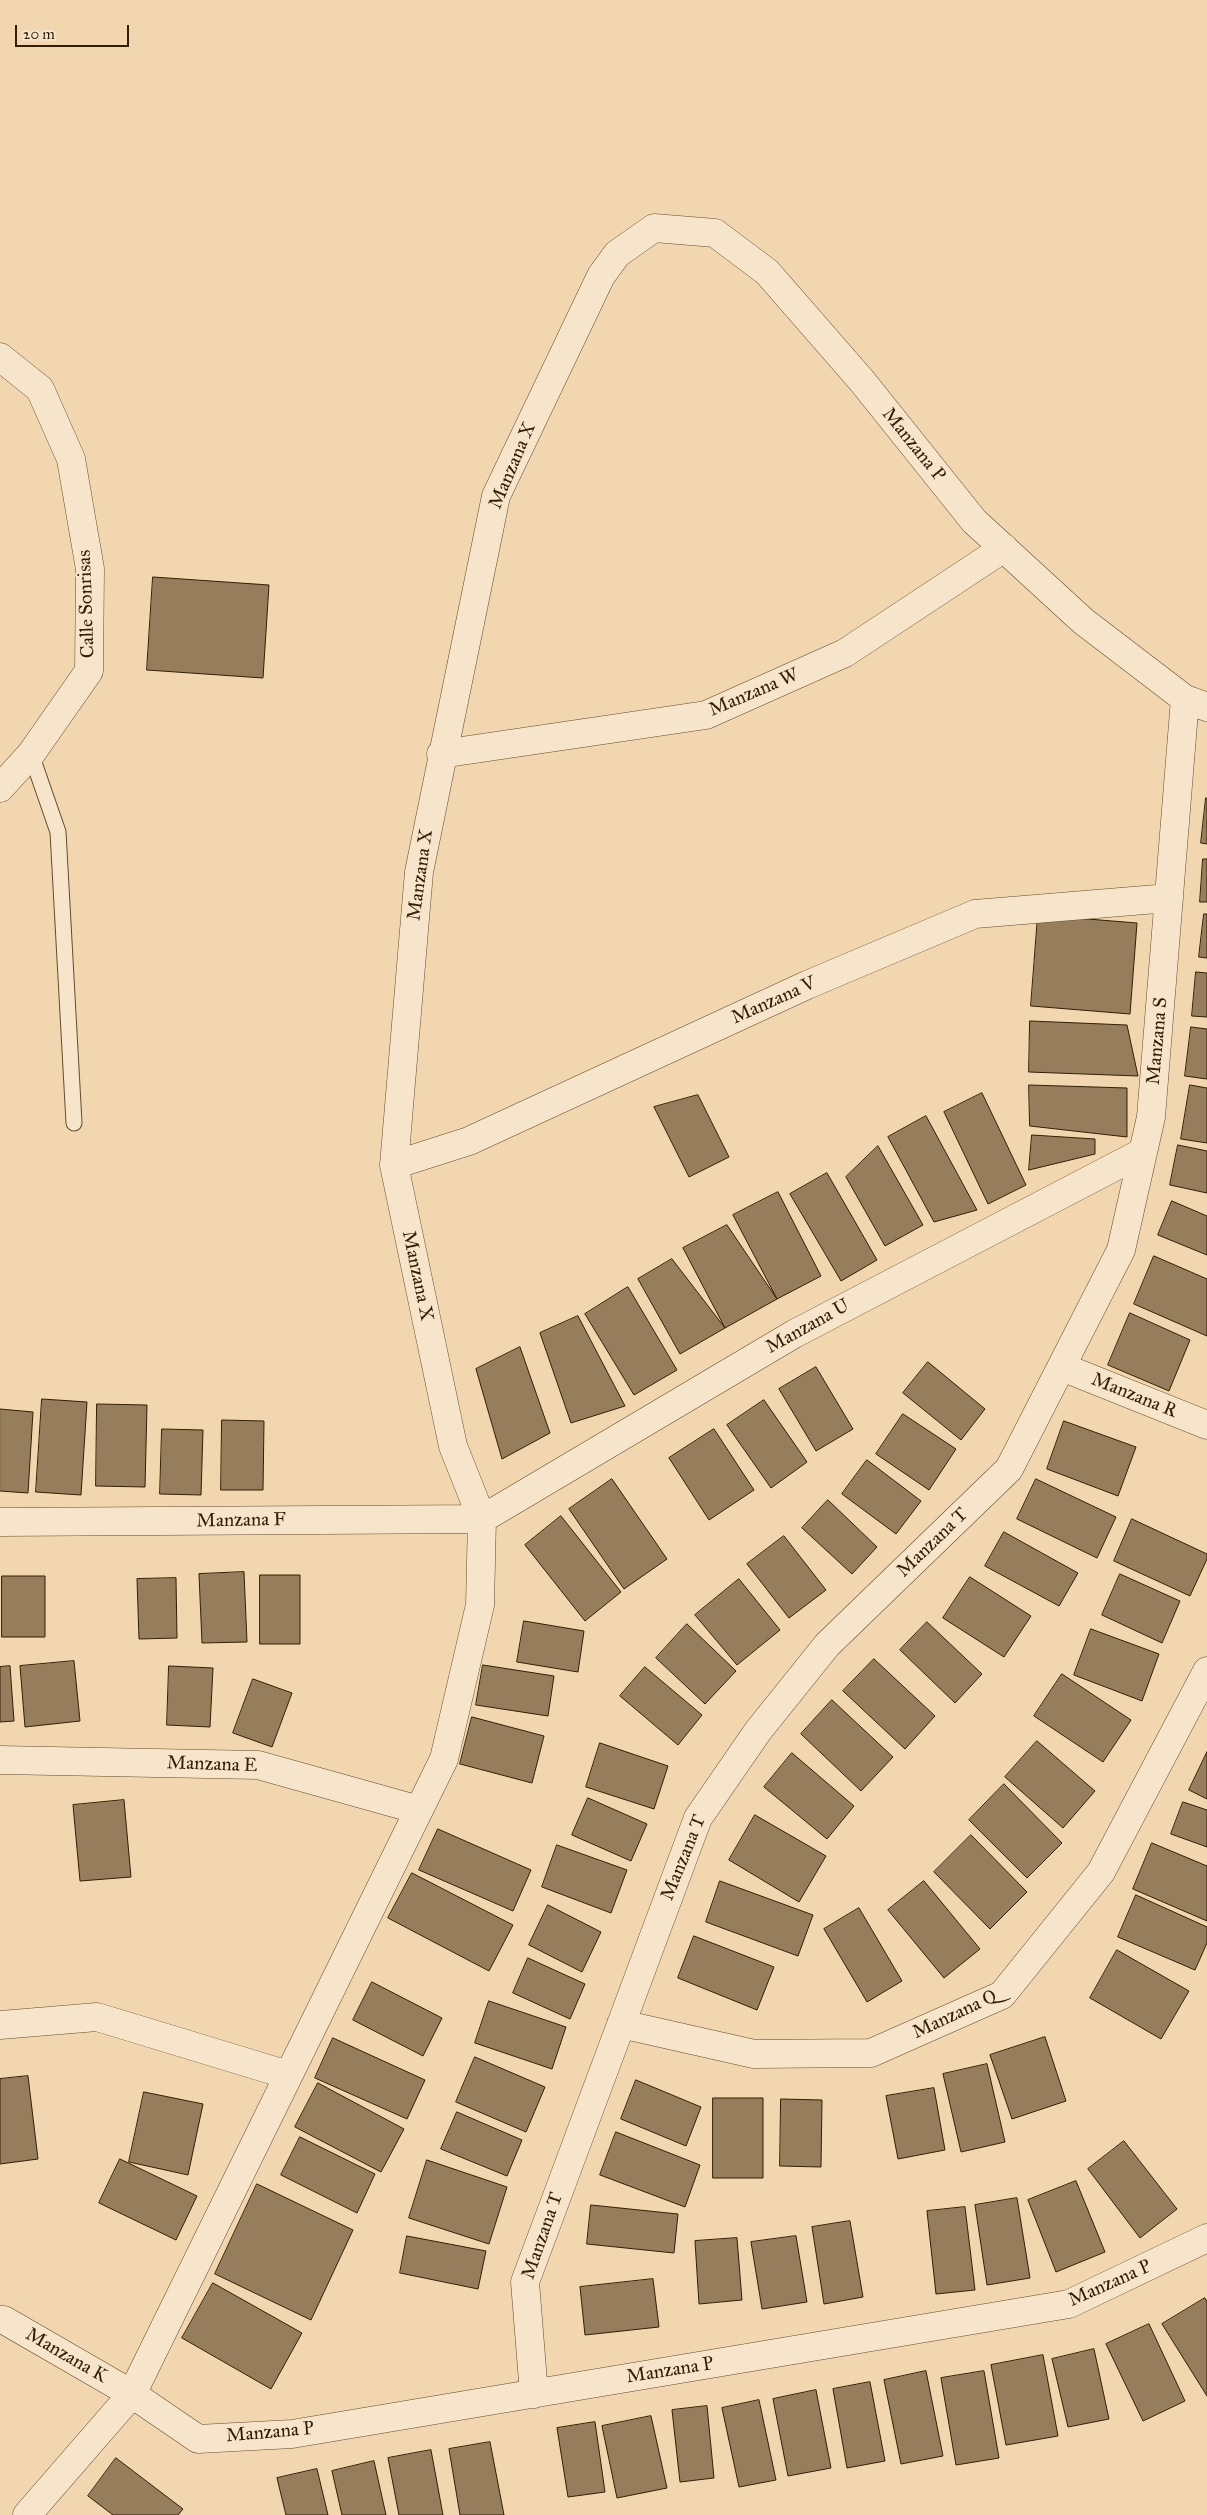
<!DOCTYPE html>
<html>
<head>
<meta charset="utf-8">
<style>
	body { margin:0 }
	#map { position:relative; width:1207px; height:2515px; overflow:hidden; background:#f1d6af; font-family:"IM FELL Great Primer",serif }
	canvas { display:block }
	.scale { position:absolute; left:15px; top:25px; width:114px; height:22px; box-sizing:border-box; border:2px solid #341e03; border-top:0; padding-left:6px; font-size:15px; line-height:18px; white-space:nowrap; color:#341e03; -webkit-text-stroke:4px #f6e4cb; paint-order:stroke }
</style>
</head>
<body>
<div id="map">
<canvas width="1207" height="2515"></canvas>
<div class="scale">20 m</div>
</div>
<script>
const ctx = document.querySelector('canvas').getContext('2d');
ctx.lineJoin = 'round';
function fill(path, color) { ctx.fillStyle = color; ctx.fill(path, 'evenodd'); }
function stroke(path, color, width, dash) { ctx.strokeStyle = color; ctx.lineWidth = width; ctx.lineCap = dash ? 'butt' : 'round'; ctx.setLineDash(dash || []); ctx.stroke(path); }
function write(font, color, halo, rows, align = 'center') {
  ctx.font = font + ' "IM FELL Great Primer",serif'; ctx.lineWidth = 4; ctx.setLineDash([]); ctx.textBaseline = 'middle'; ctx.strokeStyle = halo; ctx.fillStyle = color; for (const [text, x, y, turn = 0] of rows) {
    ctx.save(); ctx.translate(x, y); ctx.rotate((+turn || 0) * Math.PI / 180); ctx.textAlign = isNaN(turn) ? turn : align; if (halo) ctx.strokeText(text, 0, 0); ctx.fillText(text, 0, 0); ctx.restore();
  }
}
const building = new Path2D(`
	M153,577L269,585L263,678L147,670Z
	M1206,798H1207V844L1201,843Z
	M1203,859H1207V902H1200Z
	M1204,914H1207V958L1199,957Z
	M1038,915L1137,923L1130,1014L1031,1006Z
	M1196,972L1207,973V1017L1192,1016Z
	M1030,1021L1127,1025L1138,1076L1029,1072Z
	M1191,1027L1207,1029V1079L1185,1076Z
	M1029,1085L1127,1088V1137L1030,1126Z
	M1190,1085L1207,1088V1143L1181,1139Z
	M982,1093L1026,1185L988,1204L944,1112Z
	M698,1095L729,1157L689,1177L654,1107Z
	M926,1116L977,1210L934,1222L888,1137Z
	M1032,1135L1095,1139V1154L1029,1170Z
	M1178,1145L1207,1151V1193L1170,1185Z
	M878,1146L923,1225L885,1246L846,1177Z
	M827,1173L877,1260L841,1281L790,1194Z
	M778,1192L821,1276L777,1299L733,1215Z
	M1172,1201L1207,1216V1255L1158,1235Z
	M727,1225L777,1299L725,1328L683,1248Z
	M1154,1256L1207,1279V1336L1134,1304Z
	M672,1259L725,1328L680,1354L638,1279Z
	M628,1287L677,1370L634,1395L585,1314Z
	M1130,1313L1190,1340L1169,1391L1108,1365Z
	M578,1316L625,1406L571,1423L540,1333Z
	M520,1347L550,1433L502,1459L476,1369Z
	M928,1362L985,1409L961,1440L903,1393Z
	M816,1367L853,1429L816,1451L779,1389Z
	M42,1399L87,1402L81,1495L36,1492Z
	M764,1400L807,1462L771,1488L727,1425Z
	M97,1404L147,1405L145,1487L96,1486Z
	M0,1409L33,1412L28,1493L0,1491Z
	M903,1414L956,1449L929,1490L876,1454Z
	M222,1420L264,1421L263,1490H221Z
	M1064,1421L1136,1447L1118,1496L1047,1469Z
	M162,1429L203,1430L201,1495L160,1494Z
	M714,1429L754,1490L709,1520L669,1458Z
	M867,1460L921,1501L896,1534L842,1494Z
	M612,1479L667,1559L624,1589L569,1509Z
	M1036,1479L1116,1517L1097,1558L1017,1519Z
	M828,1500L877,1547L852,1574L802,1528Z
	M561,1516L621,1592L585,1621L525,1545Z
	M1132,1519L1207,1554V1559L1190,1596L1114,1561Z
	M1004,1532L1078,1573L1059,1606L985,1566Z
	M784,1536L826,1590L789,1618L747,1564Z
	M244,1572L247,1642L202,1643L199,1574Z
	M1120,1574L1180,1601L1162,1643L1102,1615Z
	M260,1575H300V1644H260Z
	M2,1576H45V1637H2Z
	M970,1577L1031,1616L1004,1657L943,1618Z
	M176,1578L177,1638L139,1639L137,1579Z
	M739,1579L780,1630L737,1665L695,1615Z
	M524,1621L584,1631L578,1672L517,1662Z
	M927,1622L982,1674L955,1703L900,1650Z
	M687,1624L736,1671L705,1704L656,1658Z
	M1091,1629L1159,1654L1142,1701L1074,1675Z
	M874,1659L935,1716L905,1749L843,1691Z
	M74,1661L80,1721L25,1727L20,1666Z
	M483,1665L554,1676L548,1716L476,1705Z
	M10,1666L14,1721L0,1722V1667Z
	M169,1666L213,1668L210,1727L167,1725Z
	M645,1667L702,1715L678,1745L620,1696Z
	M1062,1674L1131,1720L1103,1762L1034,1716Z
	M253,1679L292,1693L272,1747L233,1733Z
	M832,1700L893,1757L861,1791L801,1734Z
	M472,1717L544,1736L532,1783L460,1764Z
	M1037,1741L1095,1791L1063,1828L1005,1777Z
	M600,1743L668,1766L654,1809L586,1787Z
	M1207,1752V1799L1189,1790Z
	M792,1753L854,1806L827,1839L764,1787Z
	M1004,1784L1062,1843L1027,1878L969,1820Z
	M588,1798L647,1824L631,1861L572,1835Z
	M124,1800L131,1877L80,1881L73,1805Z
	M1183,1802L1207,1810V1847L1171,1834Z
	M755,1815L826,1856L799,1902L729,1860Z
	M438,1829L531,1870L513,1911L419,1870Z
	M971,1835L1027,1892L990,1929L934,1872Z
	M1152,1843L1207,1866V1921L1133,1889Z
	M557,1845L627,1870L611,1913L542,1887Z
	M412,1873L513,1925L489,1971L388,1918Z
	M720,1881L813,1915L798,1956L706,1922Z
	M924,1881L980,1949L944,1978L888,1910Z
	M1136,1895L1207,1927V1943L1195,1970L1118,1937Z
	M548,1905L601,1932L582,1972L529,1945Z
	M859,1908L902,1981L867,2002L824,1929Z
	M694,1936L774,1967L757,2010L678,1978Z
	M1117,1950L1189,1991L1161,2039L1090,1998Z
	M528,1958L585,1984L570,2019L513,1993Z
	M372,1982L442,2018L423,2056L353,2020Z
	M489,2001L566,2027L552,2069L475,2043Z
	M1045,2037L1066,2101L1012,2119L990,2055Z
	M333,2038L425,2080L407,2119L315,2078Z
	M475,2057L545,2087L526,2132L456,2102Z
	M987,2064L1005,2142L961,2152L943,2074Z
	M28,2076L38,2159L0,2164V2079Z
	M636,2080L701,2107L686,2146L621,2119Z
	M318,2083L404,2129L381,2172L295,2127Z
	M934,2088L945,2150L898,2159L886,2096Z
	M144,2092L203,2104L188,2175L129,2162Z
	M713,2098H763V2178H713Z
	M781,2099L822,2100L821,2167L780,2166Z
	M457,2112L522,2140L507,2176L441,2149Z
	M616,2132L700,2165L685,2207L600,2175Z
	M300,2137L375,2174L357,2213L281,2175Z
	M1124,2141L1177,2209L1140,2238L1088,2169Z
	M120,2159L197,2196L176,2240L99,2203Z
	M427,2160L507,2187L489,2244L409,2218Z
	M1076,2181L1105,2252L1056,2272L1028,2200Z
	M257,2184L353,2230L311,2320L215,2274Z
	M1017,2198L1030,2278L987,2285L975,2205Z
	M591,2205L678,2214L674,2253L587,2244Z
	M965,2207L975,2290L936,2294L927,2211Z
	M850,2221L863,2297L824,2304L812,2227Z
	M407,2236L486,2251L478,2289L400,2273Z
	M796,2236L807,2302L762,2309L751,2242Z
	M737,2238L742,2300L699,2304L695,2241Z
	M653,2279L659,2327L585,2335L580,2287Z
	M213,2283L302,2333L271,2389L182,2338Z
	M1205,2298L1207,2302V2396L1162,2324Z
	M1149,2324L1185,2401L1143,2421L1106,2344Z
	M1094,2349L1109,2419L1068,2427L1052,2359Z
	M1043,2355L1058,2436L1006,2445L991,2365Z
	M926,2371L943,2456L901,2464L884,2380Z
	M984,2371L999,2458L956,2465L941,2378Z
	M870,2382L885,2461L847,2468L833,2389Z
	M816,2390L831,2468L788,2476L773,2399Z
	M759,2400L776,2480L739,2487L722,2408Z
	M707,2406L714,2478L680,2482L672,2410Z
	M651,2416L667,2488L617,2498L602,2426Z
	M595,2422L605,2492L568,2497L557,2428Z
	M490,2442L504,2515H460L449,2449Z
	M431,2450L443,2515H399L388,2458Z
	M116,2458L183,2509L178,2515H113L88,2496Z
	M374,2461L386,2515H342L332,2471Z
	M317,2469L328,2515H286L277,2478Z`);
const service = new Path2D(`
	M31,754L58,832L74,1123`);
const minor = new Path2D(`
	M0,357L40,389L71,459L90,569L89,671L31,754L0,788
	M441,754L706,715L845,653L1004,548
	M394,1165L469,1141L807,985L975,914L1169,898
	M1062,1367L1207,1425
	M482,1519L794,1334L1143,1152
	M0,1522L482,1519
	M0,1760L258,1765L419,1810
	M621,2024L754,2054L871,2053L1002,1995L1101,1872L1207,1671
	M0,2025L97,2017L288,2075
	M0,2320H4L132,2394L198,2439L292,2434L1069,2304L1207,2238
	M534,2394L525,2282L698,1818L758,1731L827,1645L1009,1469L1121,1250L1151,1117L1185,699
	M27,2515L132,2394L444,1759L480,1605L482,1519L453,1446L394,1165L419,872L496,496L601,276L617,254L654,228L715,233L767,272L862,381L974,521L1083,621L1185,699L1207,707`);
const streetNames = [
	["Manzana P",913,445,51],
	["Manzana X",513,466,-67],
	["Calle Sonrisas",87,604,-92],
	["Manzana W",754,693,-23],
	["Manzana X",421,875,-82],
	["Manzana V",774,1001,-24],
	["Manzana S",1158,1041,-85],
	["Manzana X",417,1276,78],
	["Manzana U",808,1327,-29],
	["Manzana R",1134,1396,22],
	["Manzana F",241,1521,-1],
	["Manzana T",933,1543,-44],
	["Manzana E",212,1765,2],
	["Manzana T",684,1858,-68],
	["Manzana Q",955,2015,-25],
	["Manzana T",543,2236,-71],
	["Manzana P",1110,2284,-24],
	["Manzana K",66,2356,30],
	["Manzana P",670,2371,-9],
	["Manzana P",270,2433,-5]
];
fill(building, '#967e5c');
stroke(building, '#341e03', 1);
stroke(service, '#634c2e', 17);
stroke(minor, '#634c2e', 29);
stroke(service, '#f6e4cb', 15);
stroke(minor, '#f6e4cb', 28);
write('19px', '#341e03', '#f6e4cb', streetNames);
</script>
</body>
</html>
